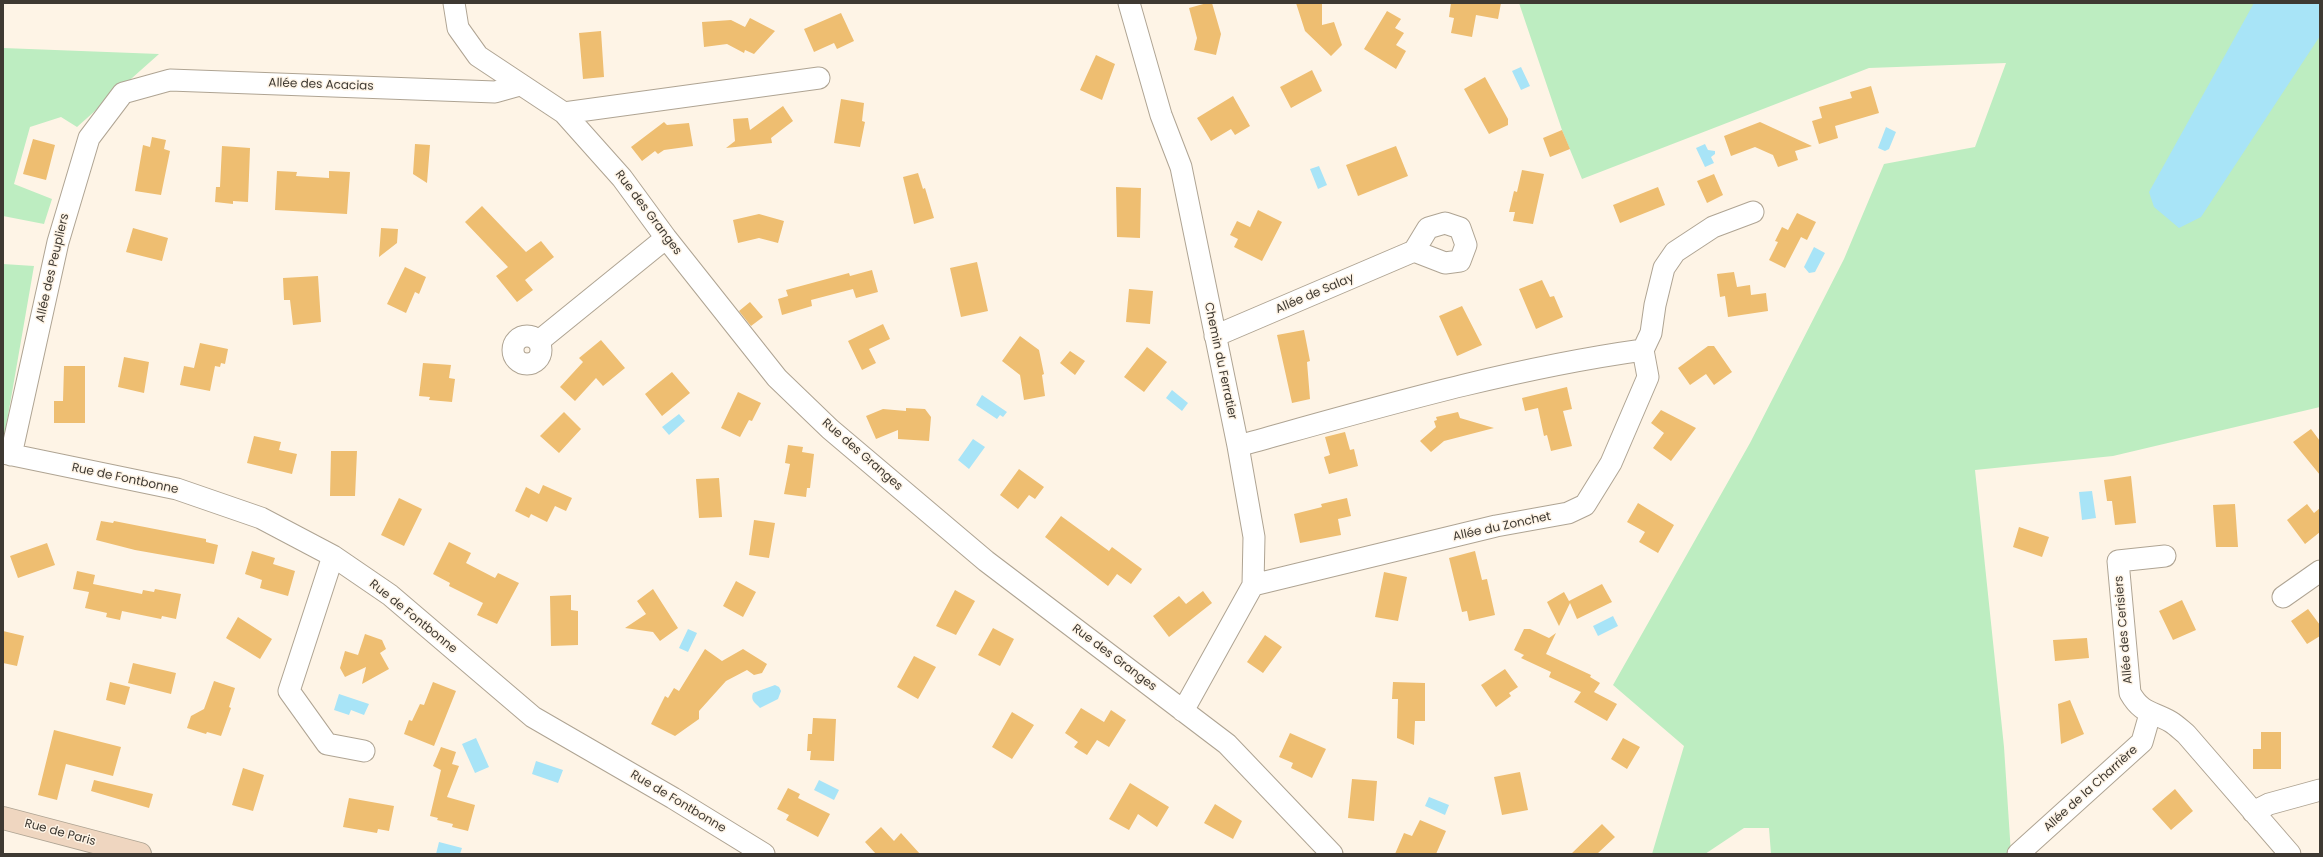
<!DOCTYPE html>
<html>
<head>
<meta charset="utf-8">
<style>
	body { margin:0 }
	#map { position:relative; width:2323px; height:857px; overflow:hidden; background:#fef4e6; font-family:Poppins,sans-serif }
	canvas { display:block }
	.frame { position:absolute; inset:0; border:4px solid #3e3932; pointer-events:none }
</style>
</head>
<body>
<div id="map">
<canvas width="2323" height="857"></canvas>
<div class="frame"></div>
</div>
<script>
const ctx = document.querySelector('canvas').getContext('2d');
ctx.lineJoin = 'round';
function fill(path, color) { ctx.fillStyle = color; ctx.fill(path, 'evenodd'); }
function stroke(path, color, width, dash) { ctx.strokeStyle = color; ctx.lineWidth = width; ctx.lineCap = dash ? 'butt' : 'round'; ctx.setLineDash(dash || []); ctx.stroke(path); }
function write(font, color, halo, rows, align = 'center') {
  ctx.font = font + ' Poppins,sans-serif'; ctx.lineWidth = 3; ctx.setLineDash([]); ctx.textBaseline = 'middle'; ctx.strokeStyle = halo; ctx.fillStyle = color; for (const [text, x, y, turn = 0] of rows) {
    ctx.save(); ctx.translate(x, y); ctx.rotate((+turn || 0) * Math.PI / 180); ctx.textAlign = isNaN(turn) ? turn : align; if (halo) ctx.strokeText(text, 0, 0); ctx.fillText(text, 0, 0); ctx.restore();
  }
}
const green = new Path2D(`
	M1519,3H2320V407L2113,456L1975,470L2004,747L2011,854H1771L1769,828H1744L1705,854H1652L1684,746L1613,685L1750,443L1844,259L1884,164L1975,147L2006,63L1869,68L1582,179L1562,130Z
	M3,48L159,54L77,127L61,117L30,127L14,184L52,199L44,224L3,216Z
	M3,264L34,266L5,433H3Z`);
const water = new Path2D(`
	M2254,3H2320V36L2201,217L2179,228L2154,207L2149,192Z
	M1521,67L1530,86L1521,90L1512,71Z
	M1886,127L1896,132L1889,149L1885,151L1878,148Z
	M1705,144L1708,150L1715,151V154L1711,157L1714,163L1705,167L1696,148Z
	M1319,166L1327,185L1318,189L1310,169Z
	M1814,247L1825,253L1815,272L1809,273L1804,267Z
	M1172,390L1188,403L1182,411L1166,398Z
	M982,395L1007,412L1003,417L1000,415L997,419L976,405Z
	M679,414L685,421L669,435L662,427Z
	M973,439L985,447L969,469L958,460Z
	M2092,491L2096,518L2082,520L2079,492Z
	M1613,616L1618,626L1598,636L1593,626Z
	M688,629L697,633L688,652L679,648Z
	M775,685L779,687L781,691L778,699L760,708C756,703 750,701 753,693Z
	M339,694L369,704L364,715L351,710L349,715L334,710Z
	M476,738L489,767L475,773L462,744Z
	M536,761L563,770L558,783L532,774Z
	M819,780L839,790L834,800L814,790Z
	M1429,797L1449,805L1445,815L1425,806Z
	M439,842L462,848L460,854H436Z`);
const building = new Path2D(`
	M1207,3H1212L1221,34L1216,55L1194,50L1197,38L1189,8Z
	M1296,3H1322V25L1334,22L1342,45L1331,56L1305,31Z
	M1451,3H1501L1498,19L1476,15L1472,37L1451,33L1454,18L1449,17Z
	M1387,11L1401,19L1395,28L1404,33L1396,45L1406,51L1396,69L1364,49Z
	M841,13L854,41L837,49L834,43L814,52L804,29Z
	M750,18L775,31L754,54L745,50L744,53L727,44L704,47L702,22L731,20L745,27Z
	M601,31L604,77L583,79L579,33Z
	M1096,55L1115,64L1102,100L1080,90Z
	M1312,70L1322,91L1291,108L1280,87Z
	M1485,77L1508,119V125L1489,134L1464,89Z
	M1871,86L1879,113L1835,126L1838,138L1819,144L1812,121L1822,118L1819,107L1852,98L1850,92Z
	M1233,96L1250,126L1235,135L1231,129L1211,141L1197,118Z
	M841,99L864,103L862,121L865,122L860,147L834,143Z
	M783,106L793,121L771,138L772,143L726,148L735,141L733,119L748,118L750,130Z
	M664,122L667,125L689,123L693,146L664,150L658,154L655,151L642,161L631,147Z
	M1760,122L1812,146L1795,151L1798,160L1778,167L1773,155L1755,147L1731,156L1724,136Z
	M1562,130L1570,149L1550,157L1543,138Z
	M152,137L166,140L164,149L170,151L161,195L135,191L143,145L150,147Z
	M33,139L55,145L46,180L23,174Z
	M415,144L430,145L427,183L413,174Z
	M222,146L250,148L248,202L233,201V204L215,202L216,187H220Z
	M1396,146L1408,176L1358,196L1346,165Z
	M1522,170L1544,174L1533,224L1513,221L1515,212H1509L1514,191L1517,192Z
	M277,171L297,172L296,176L329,178V171L350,172L347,214L275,210Z
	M918,173L923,189L925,188L934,218L914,224L903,177Z
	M1714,174L1723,195L1707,203L1697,181Z
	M1116,187L1141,188L1140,238L1117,237Z
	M1658,187L1665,205L1620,223L1613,205Z
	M482,206L526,252L541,241L554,257L525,280L533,290L517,302L496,276L508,267L465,222Z
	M1258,210L1282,222L1262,261L1234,247L1238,239L1230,235L1237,221L1250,227Z
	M1797,213L1816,222L1807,240L1801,237L1785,268L1769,260L1778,242L1775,241L1782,227L1788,230Z
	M759,214L784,221L778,243L759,238L738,243L733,220Z
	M133,228L168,238L162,261L126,252Z
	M381,228L398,229L397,243L379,257Z
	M977,262L988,311L961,317L950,268Z
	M405,267L426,277L419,294L415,292L406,313L387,304Z
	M872,270L878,292L856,298L853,289L811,300L812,306L782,315L778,299L788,296L786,290L849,273L850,276Z
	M1734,272L1737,287L1750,285L1751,295L1766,293L1768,311L1728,317L1725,296L1720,297L1717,274Z
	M318,276L321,322L293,325L290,300H284L283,278Z
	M1542,280L1550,297L1554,296L1563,317L1536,329L1519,289Z
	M1129,289L1153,291L1150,324L1126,322Z
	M750,302L763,317L751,326L739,311Z
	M1462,306L1482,345L1457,356L1439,316Z
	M883,324L890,339L869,349L876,363L862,370L848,341Z
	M1304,330L1310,361L1307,362L1310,399L1292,403L1277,335Z
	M1020,336L1039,350L1044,374L1042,375L1045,396L1024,400L1020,375L1002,361Z
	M601,340L625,368L603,386L596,378L575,401L560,387L583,362L579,358Z
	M200,343L228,349L225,364L221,363L220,367L215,366L210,391L180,385L184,366L194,368Z
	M1708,346H1714L1732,372L1714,385L1706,374L1690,385L1678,368Z
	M1147,347L1167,362L1144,392L1124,377Z
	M1070,351L1085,361L1075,375L1060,363Z
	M124,357L149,362L144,393L118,387Z
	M423,363L451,365L449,378L455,379L452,402L429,400L430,397L419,396Z
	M64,366H85V423H54V401H63Z
	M672,372L690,393L662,416L645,394Z
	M1567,387L1572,409L1563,411L1572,446L1551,451L1547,435L1544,436L1538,408L1525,411L1522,398Z
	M738,392L761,403L752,421L749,420L740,437L721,428Z
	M906,408L925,409L931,417L929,441L898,439V430L876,439L866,416L883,409L906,411Z
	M1661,410L1696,428L1671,461L1653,448L1664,433L1651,423Z
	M564,412L581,429L559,453L540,436Z
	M1458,412L1460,418L1494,428L1444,441L1431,452L1420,441L1436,427L1434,421L1437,420L1436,417Z
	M2311,429L2320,441V475L2293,442Z
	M1345,432L1350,450L1354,449L1358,466L1329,474L1324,457L1330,455L1325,437Z
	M254,436L281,442L279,450L297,454L292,474L247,463Z
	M788,445L803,447L802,452L814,454L810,488H807L806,497L784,494L790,464L785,463Z
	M331,451H357L355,496H330Z
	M1019,469L1044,487L1035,499L1029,495L1018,509L1000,495Z
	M2131,476L2136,523L2115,525L2112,501H2107L2104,480Z
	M719,478L722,517L699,518L696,479Z
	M543,485L572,498L566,511L555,506L547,522L531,514L529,518L515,511L526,487L539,494Z
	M399,498L422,509L404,546L381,535Z
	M1347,498L1351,516L1338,519L1341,535L1300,543L1294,514L1322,507L1321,504Z
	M1638,503L1674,525L1658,553L1639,542L1645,532L1627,522Z
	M2235,504L2238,547H2216L2213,505Z
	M2307,504L2314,513L2320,508V532L2305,544L2287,520Z
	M1061,516L1109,551L1112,547L1142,569L1131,584L1117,574L1108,586L1045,537Z
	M754,520L775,523L769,558L749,555Z
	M101,521L113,523L114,521L206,539V542L218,545L214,564L135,550L96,540Z
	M2019,527L2049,537L2042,557L2013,547Z
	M449,542L471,553L466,563L495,578L498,573L519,583L497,624L477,615L483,603L449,586L450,583L433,574Z
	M47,543L55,565L18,578L10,556Z
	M252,551L275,558L273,564L295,571L288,596L260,588L262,580L245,574Z
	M1475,551L1482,580L1487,579L1495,615L1469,621L1467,611L1462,612L1449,558Z
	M77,571L95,575L93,584L142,594L143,590L154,592L155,589L181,594L176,619L162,616L161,619L122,611L120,620L106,617L107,613L85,608L89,592L73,589Z
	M1384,572L1407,577L1398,621L1375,617Z
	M736,581L756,592L743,617L723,606Z
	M1602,584L1612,602L1577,619L1570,603L1559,626L1547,602L1564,592L1569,601Z
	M653,589L678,628L660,641L653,632L625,628L646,614L637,601Z
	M955,590L975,601L956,635L936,626Z
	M1203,591L1212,603L1169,637L1153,616L1179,596L1186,604Z
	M571,595V610L578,611V645L551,646L550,596Z
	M2182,600L2196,630L2173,640L2159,611Z
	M2308,609L2320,625V636L2307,644L2291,621Z
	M238,617L272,639L260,659L226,638Z
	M993,628L1014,639L1000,666L978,655Z
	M1524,629H1530L1549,638L1556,633L1546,654L1591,675L1590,677L1600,683L1594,692L1617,704L1607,721L1574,702L1581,692L1549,677L1551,672L1521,658L1524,655L1514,650Z
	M3,631L24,636L17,666L3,663Z
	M365,634L382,640L386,649L380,653L389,669L362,684L366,667L345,677L340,668L345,651L358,655Z
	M1265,635L1282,647L1263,673L1247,662Z
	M2087,638L2089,658L2055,661L2053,640Z
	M705,649L722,661L743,649L767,664L762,673L754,675L747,670L726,681L699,711V719L675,736L651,724L665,696L668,698L674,688L679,691Z
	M914,656L936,667L918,699L897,687Z
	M133,663L176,673L171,694L128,683Z
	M1505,669L1518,687L1509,693L1511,696L1496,707L1481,685Z
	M214,681L235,688L229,707L231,708L221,736L207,732L206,734L187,728L191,716L204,709Z
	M110,682L130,687L125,705L106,700Z
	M433,682L456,691L434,746L404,734L409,720L412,721L420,704L424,705Z
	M1393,682L1425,683V721H1415L1414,745L1397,738L1398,699H1392Z
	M2070,700L2084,734L2061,744L2058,704Z
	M1081,708L1104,722L1111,710L1126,720L1109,747L1097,740L1087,755L1074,747L1078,742L1065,733Z
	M1012,712L1034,725L1012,759L992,747Z
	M813,718L836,719L834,761L810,760L811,751H807L808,734H812Z
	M54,730L121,747L113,776L66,764L57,800L38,795Z
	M2261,732H2281V769H2253V749H2261Z
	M1290,733L1326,749L1312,778L1291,768L1293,763L1279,757Z
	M1623,738L1640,747L1627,769L1611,759Z
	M441,747L456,752L452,764L459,766L447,797L475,805L468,831L452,827L453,824L437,820L438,818L430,816L441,770L433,766Z
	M243,768L264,775L253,811L232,805Z
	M1520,772L1528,810L1502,815L1494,777Z
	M1352,779L1377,781L1374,821L1348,818Z
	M94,780L153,794L149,808L91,791Z
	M1130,783L1169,807L1157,827L1138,814L1129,830L1109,819Z
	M788,788L800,794L798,798L830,814L818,837L786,820L789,815L777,809Z
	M2175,789L2193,811L2171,830L2152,809Z
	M349,798L394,806L389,831L378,829L377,833L343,827Z
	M1215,804L1242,821L1233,839L1204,823Z
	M1420,820L1446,831L1436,854H1395L1404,833L1412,836Z
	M1602,824L1615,837L1597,854H1571Z
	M881,827L894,841L901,833L920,854H876L865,842Z`);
const minor = new Path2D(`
	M454,3L458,28L478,56L564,113L622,178L666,238L777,378L830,429L986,561L1227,744L1332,854
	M1129,3L1161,115L1181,167L1238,446L1254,537L1253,585L1183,711
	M564,113L819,78
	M1215,336L1414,251L1428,228L1445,223L1460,228L1466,245L1460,261L1445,263L1414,251
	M513 350a14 14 0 1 1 28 0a14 14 0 1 1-28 0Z
	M539,341L666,238
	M1238,446C1372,409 1506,369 1643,350
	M3,453L177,489L261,518L333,556L390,595L533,717L673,798L764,854
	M11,455L58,242L89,138L123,93L170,80L495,92L520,85
	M333,556L289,691L327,744L364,751
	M2165,556L2118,561L2130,693C2142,714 2152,711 2171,722C2176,725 2181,730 2186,734L2290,854
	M1253,585L1496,526L1568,513L1585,505L1611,463L1648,377L1643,350L1651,333L1655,305L1664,268L1675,252L1713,227L1753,212
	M2283,597L2320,571
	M2253,812L2269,804L2320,790
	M2018,854L2142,742L2150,714`);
const secondary = new Path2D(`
	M3,818L140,854`);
const streetNames = [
	["Allée des Acacias",321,85,2],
	["Rue des Granges",648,213,53],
	["Allée des Peupliers",53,268,-77],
	["Allée de Salay",1315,294,-23],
	["Chemin du Ferratier",1220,361,78],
	["Rue des Granges",862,455,41],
	["Rue de Fontbonne",125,479,12],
	["Allée du Zonchet",1502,527,-12],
	["Rue de Fontbonne",413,617,39],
	["Allée des Cerisiers",2124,630,-95],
	["Rue des Granges",1114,658,37],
	["Allée de la Charrière",2091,789,-42],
	["Rue de Fontbonne",678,802,31],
	["Rue de Paris",60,833,15]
];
fill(green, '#bdedc1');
fill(water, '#a8e4f7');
fill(building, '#eebe71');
stroke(minor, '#afa493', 23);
stroke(secondary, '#afa493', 24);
stroke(minor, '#fff', 21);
stroke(secondary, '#efd6c0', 22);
write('12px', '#3e3932', '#fef4e6', streetNames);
</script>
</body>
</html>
